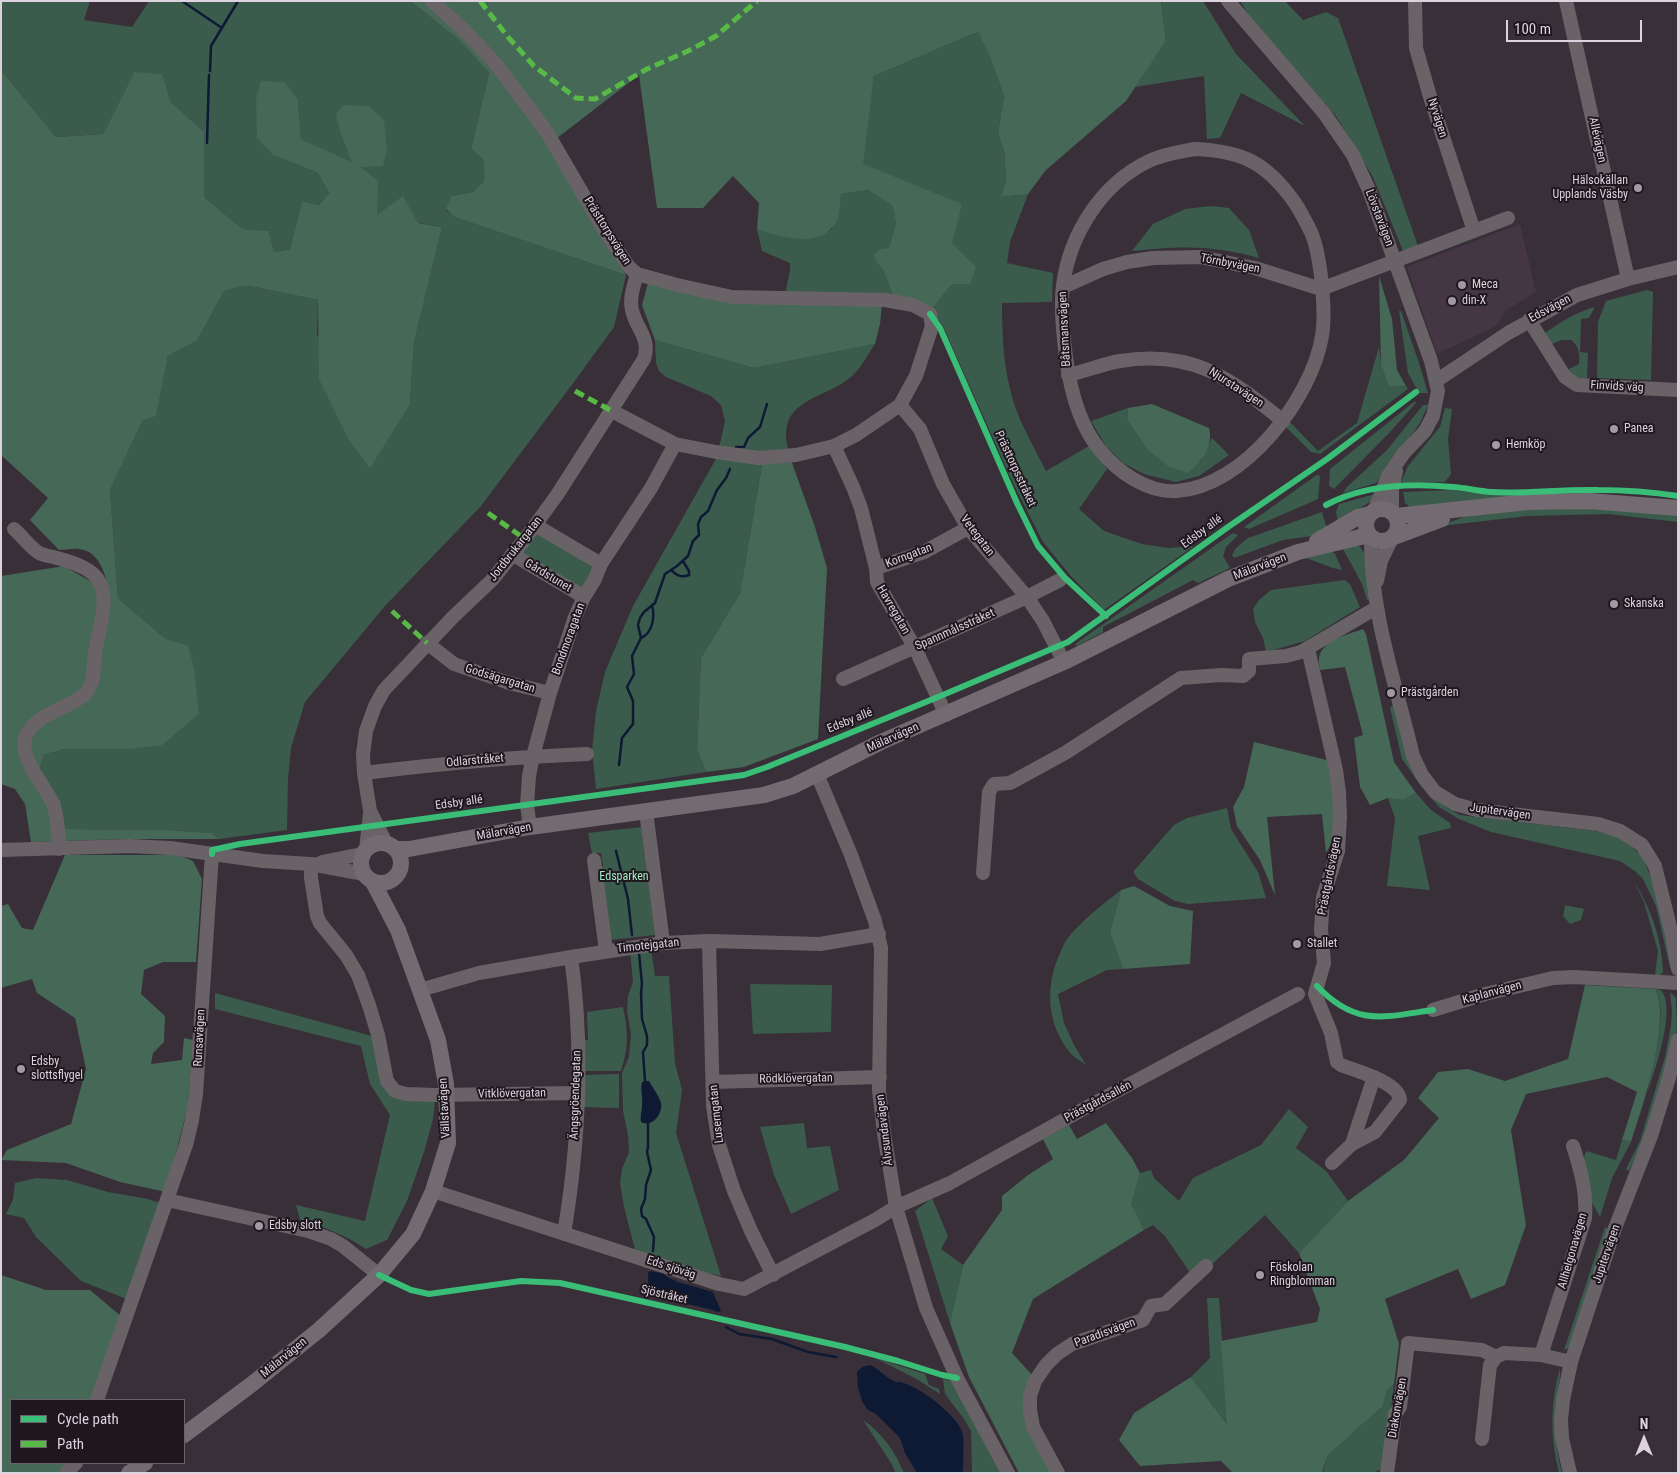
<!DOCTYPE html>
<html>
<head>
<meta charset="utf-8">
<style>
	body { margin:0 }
	#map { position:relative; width:1679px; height:1474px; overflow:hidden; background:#382f38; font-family:"Roboto Condensed",sans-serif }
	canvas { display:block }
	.frame { position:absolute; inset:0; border:2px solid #ddd2dd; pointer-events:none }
	.legend { position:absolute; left:10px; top:1399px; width:175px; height:65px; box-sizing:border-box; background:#1e171e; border:1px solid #6a626a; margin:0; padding:6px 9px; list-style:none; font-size:15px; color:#ddd2dd }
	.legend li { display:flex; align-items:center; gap:10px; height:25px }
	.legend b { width:25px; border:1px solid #6a626a }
	.north { position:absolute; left:1619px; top:1414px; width:50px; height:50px; -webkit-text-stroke:4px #1e171e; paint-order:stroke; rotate:0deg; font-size:14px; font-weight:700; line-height:20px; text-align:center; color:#ddd2dd }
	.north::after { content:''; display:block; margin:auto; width:18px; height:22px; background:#ddd2dd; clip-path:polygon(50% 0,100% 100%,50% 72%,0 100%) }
	.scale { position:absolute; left:1506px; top:20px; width:136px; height:22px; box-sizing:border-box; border:2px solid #ddd2dd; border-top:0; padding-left:6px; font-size:15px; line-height:18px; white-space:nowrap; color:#ddd2dd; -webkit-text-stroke:4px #1e171e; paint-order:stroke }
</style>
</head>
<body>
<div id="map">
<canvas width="1679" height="1474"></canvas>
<div class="frame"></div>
<ul class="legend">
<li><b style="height:6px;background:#3abd76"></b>Cycle path</li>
<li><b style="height:6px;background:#58b947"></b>Path</li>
</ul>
<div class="north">N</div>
<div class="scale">100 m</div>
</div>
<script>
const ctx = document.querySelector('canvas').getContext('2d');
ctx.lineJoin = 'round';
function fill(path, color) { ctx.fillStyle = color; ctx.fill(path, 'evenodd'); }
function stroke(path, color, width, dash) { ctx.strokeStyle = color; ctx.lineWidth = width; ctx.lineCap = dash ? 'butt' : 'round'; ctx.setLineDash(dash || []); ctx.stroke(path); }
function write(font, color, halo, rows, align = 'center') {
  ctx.font = font + ' "Roboto Condensed",sans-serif'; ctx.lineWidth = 4; ctx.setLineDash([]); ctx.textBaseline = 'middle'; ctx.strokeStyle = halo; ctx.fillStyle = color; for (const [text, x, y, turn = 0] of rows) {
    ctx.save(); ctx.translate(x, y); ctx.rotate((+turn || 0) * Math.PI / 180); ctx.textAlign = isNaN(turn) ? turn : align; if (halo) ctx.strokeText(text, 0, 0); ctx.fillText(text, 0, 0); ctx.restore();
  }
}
const commercial = new Path2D(`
	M1520,224L1536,292L1505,311L1496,326L1437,354L1407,267Z`);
const green = new Path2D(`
	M1,1H90L84,20L132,27L149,1H410L458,39L489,73L471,149L483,159L484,181L473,192L451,196L446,210L454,217L626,275L614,327L571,386L481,506L385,606L305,702L291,748L288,778L287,830L219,839L212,833L168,830L66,829L61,802L40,768L44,755L64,749H128L188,645L166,639L118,598L110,490L143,420L156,415L168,356L197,341L224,291L245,286L255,287L318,300L317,336L410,404L414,343L442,227L377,215L359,166L340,132L353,163L301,139L298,99L275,156L318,173L329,193L319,205L302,201L290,249L274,252L269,231L243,229L204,197V132L170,101L134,72L103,134L56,137L1,70Z
	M1161,1H1203L1236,54L1305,126L1241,93L1220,138L1207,139L1204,76L1135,87L1166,41Z
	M1240,1H1285L1303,20L1326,12L1338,18L1418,246L1403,251L1373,177L1336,116L1254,23Z
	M978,32L991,60L1004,96L998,133L1004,151L1006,180L1002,197L1028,194L1010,242L1007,263L1053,273L1052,302L1002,303C1002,332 1003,360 1010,389C1016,417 1033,445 1046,471L1089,446L1107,469L1079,509L1104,531L1142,544L1169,548L1194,546L1104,610L1071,576L1043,542L1013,483L943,326L931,310C939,302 944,292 953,284L862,164L874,76Z
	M868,190L892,204L896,223L889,249L876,262L883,270L894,298L786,293C786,283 791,274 790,263L762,251L757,230L778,235L815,238L831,230L838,216L841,194Z
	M1211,206L1229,208L1249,230L1259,258C1211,245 1181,246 1132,251L1153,224L1185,209Z
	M1647,290L1653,292L1651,380L1597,378L1598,322L1606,301Z
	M1595,307L1589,318L1581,319L1580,352L1588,353L1587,378L1580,380L1568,373L1569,369L1579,364C1580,354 1579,346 1571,340H1561L1550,345L1545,333C1561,322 1576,312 1595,307Z
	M1399,311H1401L1419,363L1428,393H1419L1408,373Z
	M655,340L754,368L875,344C867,356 859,372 847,380C817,401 775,402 789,452L764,453L740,593L701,658L697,750L706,772L596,789L592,751L596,711L605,672L633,606L717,457L725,421L721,405L711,396L666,377L659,371L656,363Z
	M1379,347L1381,365L1389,387L1406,386L1408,389L1320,454L1311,452L1284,425L1288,420L1318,451L1357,423Z
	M1415,401L1416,403L1390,432L1334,489L1329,486L1330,469Z
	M1423,405H1428L1420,423L1376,483L1343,493L1347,487L1387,450Z
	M1128,408L1127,419L1200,462L1212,438L1229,455L1199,476L1176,482L1144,474L1123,463L1106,446L1091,421Z
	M1445,408L1452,409L1448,439L1451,474L1445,482H1401L1408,466L1440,427Z
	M1318,474L1320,477L1318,499L1249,529L1244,527Z
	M1452,490L1490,495H1533L1411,508L1405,503L1403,492Z
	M1375,494L1374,499L1338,523L1336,512L1339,504Z
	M1608,508L1678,515V522L1609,514L1528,516L1449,525L1410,537L1469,515L1526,510Z
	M1322,512L1327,529L1312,536L1283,540L1234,558L1232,555L1236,548L1248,538Z
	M536,532L592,567L594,574L584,592L520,553Z
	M1233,533L1238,535L1226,547L1223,556L1230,568L1198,583L1193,580L1103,627V632L1077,646L1075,644Z
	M1357,543L1365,554L1370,598L1367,600L1362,584L1341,545Z
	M1331,551L1335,554L1342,570L1333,568L1306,558Z
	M1345,580L1350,584L1360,607L1305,641L1266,652L1263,638L1255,622L1253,609L1259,600L1271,590Z
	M1394,704L1432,796L1447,808L1460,815L1595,831L1615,836L1631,846L1642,856L1651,878L1673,967L1670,968L1656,906L1643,879L1636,872L1620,861L1491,832L1459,819L1446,811L1439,807L1421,786L1402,759L1390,708Z
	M1416,793L1431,810L1450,823L1451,828L1418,836L1430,890L1387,886L1395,818L1388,798L1403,800Z
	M1227,808L1231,829L1258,872L1266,898L1188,904L1175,901L1138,879L1133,872L1174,825L1187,818Z
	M641,827L655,935L609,940L600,873L603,865L601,853H592L588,833Z
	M1634,881C1651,909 1662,939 1663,972L1660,975H1655L1658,951L1644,902Z
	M1121,890L1110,933L1123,969L1107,970L1058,994L1064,1023L1073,1043L1086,1065C1081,1061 1075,1058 1071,1054C1046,1024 1045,986 1060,953C1062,949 1064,943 1067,939C1082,920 1102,905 1121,890Z
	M1565,905L1584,909L1581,920L1570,924L1563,916Z
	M651,949L655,976H669L675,1063L682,1090L676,1133L721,1276L637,1257L624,1207L620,1183L622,1169L629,1152L628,1135L623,1111L622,1073L629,1057L631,1034L627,1011L628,996L633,982L630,951Z
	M750,984L832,985L831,1032L753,1034Z
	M1655,989L1661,990C1677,1009 1654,1073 1647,1094C1652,1066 1669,1014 1655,989Z
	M1670,992L1676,998L1677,1029L1669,1060L1642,1143L1629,1171L1626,1169L1640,1141L1665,1057L1671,1026L1672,1011Z
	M215,993L372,1036L384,1085L435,1101L433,1119L424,1152L407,1201L387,1240L366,1249C346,1235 323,1227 300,1220L296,1205L365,1221L390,1115L370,1084L361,1046L215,1009Z
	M623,1007C628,1031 629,1046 621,1071H581V1040H588L587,1012Z
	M619,1074V1108L581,1107V1075Z
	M1289,1109L1308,1127L1296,1148L1326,1171L1348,1201L1299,1253L1265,1215L1209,1267L1191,1274L1165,1236L1153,1225L1144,1230L1130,1204L1140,1173L1151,1170L1154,1178L1179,1201L1193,1178L1261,1145Z
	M804,1123L807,1148L830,1146L839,1190L791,1214L774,1175L760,1127Z
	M1622,1140L1631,1142L1612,1178L1600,1217L1590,1199L1583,1160L1586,1151L1616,1160Z
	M36,1178L67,1180L108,1192L148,1199L163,1204L129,1298H124L81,1281L36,1237L24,1218L6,1214L13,1200L15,1183Z
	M932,1198L948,1236L941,1249L963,1265L950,1323L915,1211Z
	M1605,1227L1608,1229L1569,1348L1564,1350Z
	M1207,1298H1219L1228,1425L1191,1377L1210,1358Z
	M875,1358L925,1374L929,1385L939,1389L940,1394L915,1378Z
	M1560,1368C1561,1380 1557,1391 1556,1403C1553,1427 1556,1449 1562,1473H1559C1550,1437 1550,1404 1560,1368Z
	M943,1379L952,1381L1000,1473H972L971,1431L964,1419L945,1394Z
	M1394,1384L1384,1468L1373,1473H1323L1328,1455L1383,1406L1387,1390Z
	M863,1420C882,1433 895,1451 904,1473H896L891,1463Z`);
const forest = new Path2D(`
	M410,1H1161L1166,41L1126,101L1046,170L1028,194L1001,197L1006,180L1004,151L998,133L1004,96L991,60L978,32L874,76L863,164L962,204L952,243L976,267L970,284H953C944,292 939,302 931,310L894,298L883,270L876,262L874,255L881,249L889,248L896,223L892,205L868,190L841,194C840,202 840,211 838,218C824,251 784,237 757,230L759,203L733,176L703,208H657L639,75L548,145L600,237L626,275L454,217L446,209L451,196L473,192L484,181L483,159L471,149L489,73L458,39Z
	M1,70L56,137L103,134L134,72L162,74L170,101L204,132V197L243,229L269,231L274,252L290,249L302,201L319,205L329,193L318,173L275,156L257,138L256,100L261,81L284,82L298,99L301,139L352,162L340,132L336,114L344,105L368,106L384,120L387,149L383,166L360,167L378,181L377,215L403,196L418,223L442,227L414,343L410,404L370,468L349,440L319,379L318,300L255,287L245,286L224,291L197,341L168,356L156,416L143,420L110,490L118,598L166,639L188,645L194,669L199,714L162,745L128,749H64L44,755L40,768L61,802L66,829L168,830L212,833L219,839H129L31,842L25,804L15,789L1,784V576L64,566L109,592C106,576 100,551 79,549C73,548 66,550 59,550L30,520L48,498L1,455Z
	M1379,276L1392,319L1397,370L1406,386L1389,387L1381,365Z
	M648,283L882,304L880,324L875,344L754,368L655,340L642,305Z
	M1152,404L1209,428C1214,446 1201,462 1188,473L1168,466L1148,450L1127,419L1128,408Z
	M763,459L791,460L815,527L827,568L818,739L744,767L706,772L697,750L701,658L740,593Z
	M1363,629L1366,634L1394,762L1416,793L1403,800L1388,798L1370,805L1360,787L1354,738L1363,735L1345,667L1320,670C1320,667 1318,662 1319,659C1320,641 1349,634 1363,629Z
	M1254,742L1323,759L1329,761C1333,778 1336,827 1331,843C1330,846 1328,850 1326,853L1322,814L1267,817L1275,895L1260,860L1237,826L1233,807L1244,787Z
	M65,855H178L193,861L202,879L196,962H163L144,970L141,994L165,1016L164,1042L153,1053L151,1064L182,1060L184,1038L193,1040L188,1106L166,1192L120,1182L66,1163L1,1160L7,1150L71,1124L86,1069L75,1018L37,993L32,979L1,988V906L8,904L22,928L33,930Z
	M1134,886L1170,906L1193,911L1190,964L1123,969L1110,933L1121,890Z
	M1585,985L1655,989C1672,1020 1642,1109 1631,1142L1622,1140L1637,1092L1607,1077L1526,1094L1511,1130L1526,1225L1505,1285L1471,1299L1458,1269L1385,1299L1399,1344L1394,1384L1387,1390L1383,1406L1328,1455L1322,1473H1233L1221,1461L1140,1466L1119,1440L1134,1413L1191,1377L1227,1424L1221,1341L1317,1322L1320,1309L1299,1253L1348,1201L1404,1160L1439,1118L1418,1098L1438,1072L1468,1069L1505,1081L1568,1059Z
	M1106,1123L1132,1158L1140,1173L1131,1204L1144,1230L1033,1299L1012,1353L1033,1376L1026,1393L1052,1473H1019L969,1377L950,1323L963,1265L1002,1210V1196L1028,1175L1053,1159L1043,1139L1069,1125L1077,1139Z
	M1,1275L46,1290H90L122,1317L93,1400H11V1463H70L69,1466L58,1473H1Z`);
const water = new Path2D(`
	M645,1081H649C653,1088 659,1096 661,1103C663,1114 652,1128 641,1122C640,1115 642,1111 642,1104C643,1096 640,1090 642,1082Z
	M650,1271L662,1273L669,1278L678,1282L713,1292L721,1311L717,1312L713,1310L649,1295L648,1273Z
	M870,1365C879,1369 886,1378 896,1382C900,1383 899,1381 903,1383C920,1387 960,1417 963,1435C964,1445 963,1460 963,1470L961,1473H917L905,1453L900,1438L876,1414L868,1410L862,1401L858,1387L857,1372L862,1367Z`);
const stream = new Path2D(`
	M182,1L222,28
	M210,71L211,46L238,1
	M207,143L209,75
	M736,447H744L748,438L760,427L767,404
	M671,570C677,576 682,578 689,575V571L683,561
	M641,638C653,633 655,616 652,605
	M619,765L622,738L633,724V701L627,687L634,674L632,656L641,638L638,625L640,618L644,612L655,603L665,574L677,566L688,556L693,541L699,535L698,524L701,517L708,511L717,490L726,478L730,469
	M616,851L628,899L632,935
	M639,953L642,984L641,992L642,1019L647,1036V1045L643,1052L645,1081
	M648,1124V1147L647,1152L651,1170L646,1185L645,1199L641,1209L642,1216L646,1219L654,1237L653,1251
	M726,1327L739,1334L772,1339L808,1352L836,1357`);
const minor = new Path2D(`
	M432,1L466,32L495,63L529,108L548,134L605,232L629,267L637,274L677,285L732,297L885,300L913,305L930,314L932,326L916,376L900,405L856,435L834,446L796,455L759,458L716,452L675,444L610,410
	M1228,1L1324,113L1353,155L1369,190L1431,361L1438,391L1433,416L1425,431L1404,453L1388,476L1374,511
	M1415,1L1416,48L1431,100L1474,231
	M1566,1L1628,279
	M1195,149C1243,151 1267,163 1295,203C1301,212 1306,222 1311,232C1321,255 1326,311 1322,336C1312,398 1244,487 1177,491C1147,493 1118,472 1100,450C1079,425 1070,388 1066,357C1063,334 1060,308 1063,285C1070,234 1101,184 1149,161C1163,154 1179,152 1195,149Z
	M1063,287L1103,269L1127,262L1153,258L1200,257L1255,268L1321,289L1508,218
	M1529,320L1565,377L1577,385L1678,390
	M1068,375C1086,371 1103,364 1120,361C1192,349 1230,378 1283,421
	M1436,381L1508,333L1577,295L1628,279L1678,267
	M900,405L920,429L943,484L968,528L1027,597L1043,621L1064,662
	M834,446L853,487L861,508L876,568L877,582L915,648L946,715
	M1392,512V490L1396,471
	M535,525L601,564
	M14,529C22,536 30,547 39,553C43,555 49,556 53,557C68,561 87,566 97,578C111,596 99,629 96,648C92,664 97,683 84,695C67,709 30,716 25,739C20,760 45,785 53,804C58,817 58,834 59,849
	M1371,537C1370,612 1396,684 1413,756L1422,775L1435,792L1455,804L1477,810L1598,824L1620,831L1642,845L1655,866L1672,935L1678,969
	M512,554L584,597
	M876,568L924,552L968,528
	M1377,581L1381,561L1391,540
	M427,643L454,664L509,683L550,693
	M1308,649L1336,770L1339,792L1340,816L1338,851L1323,897L1321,929L1324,963L1315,994L1331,1033L1337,1062L1341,1065C1356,1071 1399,1082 1400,1100L1375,1132L1352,1144L1332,1163
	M843,679L1027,597L1060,580
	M364,773C438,764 512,757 587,754
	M817,774L851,855L875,921L881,948L879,1090L884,1133L896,1207L926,1308L957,1378L1008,1473
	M646,811L663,943
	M530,827L527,805L529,776L533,756L550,693L575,617L584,597L595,579L601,564L651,488L675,444
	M386,843L370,811L364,773L363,754L366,731L375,706L384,690L453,617L492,580L525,539L557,495L644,359C651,338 636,329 632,310C629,298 634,286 637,274
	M366,849L370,814
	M1,850L130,846L170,848L263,861L311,864L364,874
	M594,860L606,951
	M322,862L362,854
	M311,864V878L317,916L320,923L346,955L358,975L369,1005L378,1035L387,1081L395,1091L406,1094L435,1095L577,1093
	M983,873L989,792L994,784L1010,783L1065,753L1181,678L1221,675L1243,676L1249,671V659L1286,656L1301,652L1376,608
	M709,941L713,1106L719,1145L734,1191L751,1231L773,1275
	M420,990L479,973L571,957L663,943L709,941L820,944L879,934
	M1433,1010L1485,994L1553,978L1574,977L1678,983
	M713,1082L880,1077
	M1352,1144L1374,1077
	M433,1191L719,1284L744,1289L875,1220L896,1207L950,1183L1089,1106L1298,994
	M167,1200L308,1231L331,1239L343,1246L379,1275
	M564,1234C579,1143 584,1048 571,957
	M1541,1355L1585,1218C1587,1192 1581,1171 1573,1146
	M97,1400L186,1145L192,1120L196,1094L212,854
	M1482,1439L1490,1365L1496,1357L1504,1353L1541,1355L1571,1362
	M66,1473L76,1463
	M1058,1473L1033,1427L1030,1410V1396L1035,1381L1046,1365L1057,1354L1072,1344L1143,1320L1151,1306L1165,1304L1206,1266
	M1387,1473L1395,1414L1400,1407L1408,1343L1482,1350L1496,1357
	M1570,1473L1562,1438L1561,1420L1563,1400L1571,1362L1615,1228L1651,1136L1669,1078L1678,1040`);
const major = new Path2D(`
	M1366 525a16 16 0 1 1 32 0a16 16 0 1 1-32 0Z
	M1396,516L1528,502L1589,501L1678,508
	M1394,537L1442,519
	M1317,541L1358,517L1370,514
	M361 863a20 20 0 1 1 40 0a20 20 0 1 1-40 0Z
	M395,849H409L530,827L764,795L793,786L881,742L1064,662L1228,579L1298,552L1369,535
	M184,1435L252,1384L319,1330L379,1275L413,1234L433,1191L448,1143L446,1084L438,1040L398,930L373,882
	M129,1473L145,1463`);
const quiet = new Path2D(`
	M480,1L508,37L534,66L576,98L595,99L647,69L688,51L716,36L757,1
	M575,391L610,410
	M488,513L525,539
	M392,611L427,643`);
const cycleway = new Path2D(`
	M930,314L940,328L1017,503L1038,546L1065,578L1106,616
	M1326,505C1363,485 1412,483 1453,487C1466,488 1478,491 1491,492C1526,494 1562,489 1598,490C1624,490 1652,492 1678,496
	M212,854V850L240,844L744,775L767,767L938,697L1068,642L1228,527L1327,459L1416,392
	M1317,986C1356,1027 1383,1017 1433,1010
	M379,1275L411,1290L429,1294L521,1281L560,1283L845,1347L898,1361L942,1375L957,1378`);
const markers = [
	[1638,188,5,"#a399a3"],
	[1462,285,5,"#a399a3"],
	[1452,301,5,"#a399a3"],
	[1614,429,5,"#a399a3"],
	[1496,445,5,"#a399a3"],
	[1614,604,5,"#a399a3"],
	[1391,693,5,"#a399a3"],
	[1297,944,5,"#a399a3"],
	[21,1069,5,"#a399a3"],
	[259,1226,5,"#a399a3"],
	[1260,1275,5,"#a399a3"]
];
const streetNames = [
	["Nyvägen",1437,118,72],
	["Allévägen",1597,140,78],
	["Lövstavägen",1379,218,69],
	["Prästtorpsvägen",607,231,58],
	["Törnbyvägen",1230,264,11],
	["Edsvägen",1550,309,-28],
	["Båtsmansvägen",1065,329,-93],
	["Finvids väg",1617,387,3],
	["Njurstavägen",1236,388,33],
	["Prästtorpsstråket",1015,469,65],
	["Edsby allé",1202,532,-36],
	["Vetegatan",977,536,53],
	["Jordbrukargatan",516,549,-52],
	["Korngatan",909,556,-21],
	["Mälarvägen",1260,567,-21],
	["Gårdstunet",548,576,31],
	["Havregatan",893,610,60],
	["Spannmålsstråket",955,630,-24],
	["Bondmoragatan",569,639,-70],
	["Godsägargatan",500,679,17],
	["Edsby allé",850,721,-22],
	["Mälarvägen",893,738,-24],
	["Odlarstråket",475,761,-5],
	["Edsby allé",459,803,-8],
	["Jupitervägen",1500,812,8],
	["Mälarvägen",504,832,-10],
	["Prästgårdsvägen",1330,876,-79],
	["Timotejgatan",648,946,-6],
	["Kaplanvägen",1492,993,-15],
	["Runsavägen",200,1038,-87],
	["Rödklövergatan",796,1079,-1],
	["Vitklövergatan",512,1094,-1],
	["Ängsgröendegatan",576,1095,-88],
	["Prästgårdsallén",1098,1102,-28],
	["Vällstavägen",445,1108,-93],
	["Luserngatan",717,1114,-96],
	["Älvsundavägen",885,1130,-97],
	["Allhelgonavägen",1573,1251,-74],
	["Jupitervägen",1607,1254,-71],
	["Eds sjöväg",671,1268,18],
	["Sjöstråket",664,1295,13],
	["Paradisvägen",1105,1333,-20],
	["Mälarvägen",284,1358,-39],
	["Diakonvägen",1398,1408,-80]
];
const poiNames = [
	["Hälsokällan",1628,181,"right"],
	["Upplands Väsby",1628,195,"right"],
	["Meca",1472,285],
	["din-X",1462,301],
	["Panea",1624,429],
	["Hemköp",1506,445],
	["Skanska",1624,604],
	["Prästgården",1401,693],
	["Stallet",1307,944],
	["Edsby",31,1062],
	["slottsflygel",31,1076],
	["Edsby slott",269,1226],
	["Föskolan",1270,1268],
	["Ringblomman",1270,1282]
];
const parkNames = [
	["Edsparken",624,877]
];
fill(commercial, '#443643');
fill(green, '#3b5c4c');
fill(forest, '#466856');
fill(water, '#0e1933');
stroke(stream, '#0e1933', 2.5);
stroke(minor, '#696368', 14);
stroke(major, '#746b72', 16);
stroke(quiet, '#58b947', 5, [10, 5]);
stroke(cycleway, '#3abd76', 6);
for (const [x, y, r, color] of markers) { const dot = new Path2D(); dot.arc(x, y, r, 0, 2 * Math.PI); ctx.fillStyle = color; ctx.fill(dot); stroke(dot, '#1e171e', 2); }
write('12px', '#ddd2dd', '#1e171e', streetNames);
write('12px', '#ddd2dd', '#1e171e', poiNames, 'left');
write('12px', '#a1e8c2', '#1e171e', parkNames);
</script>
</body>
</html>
